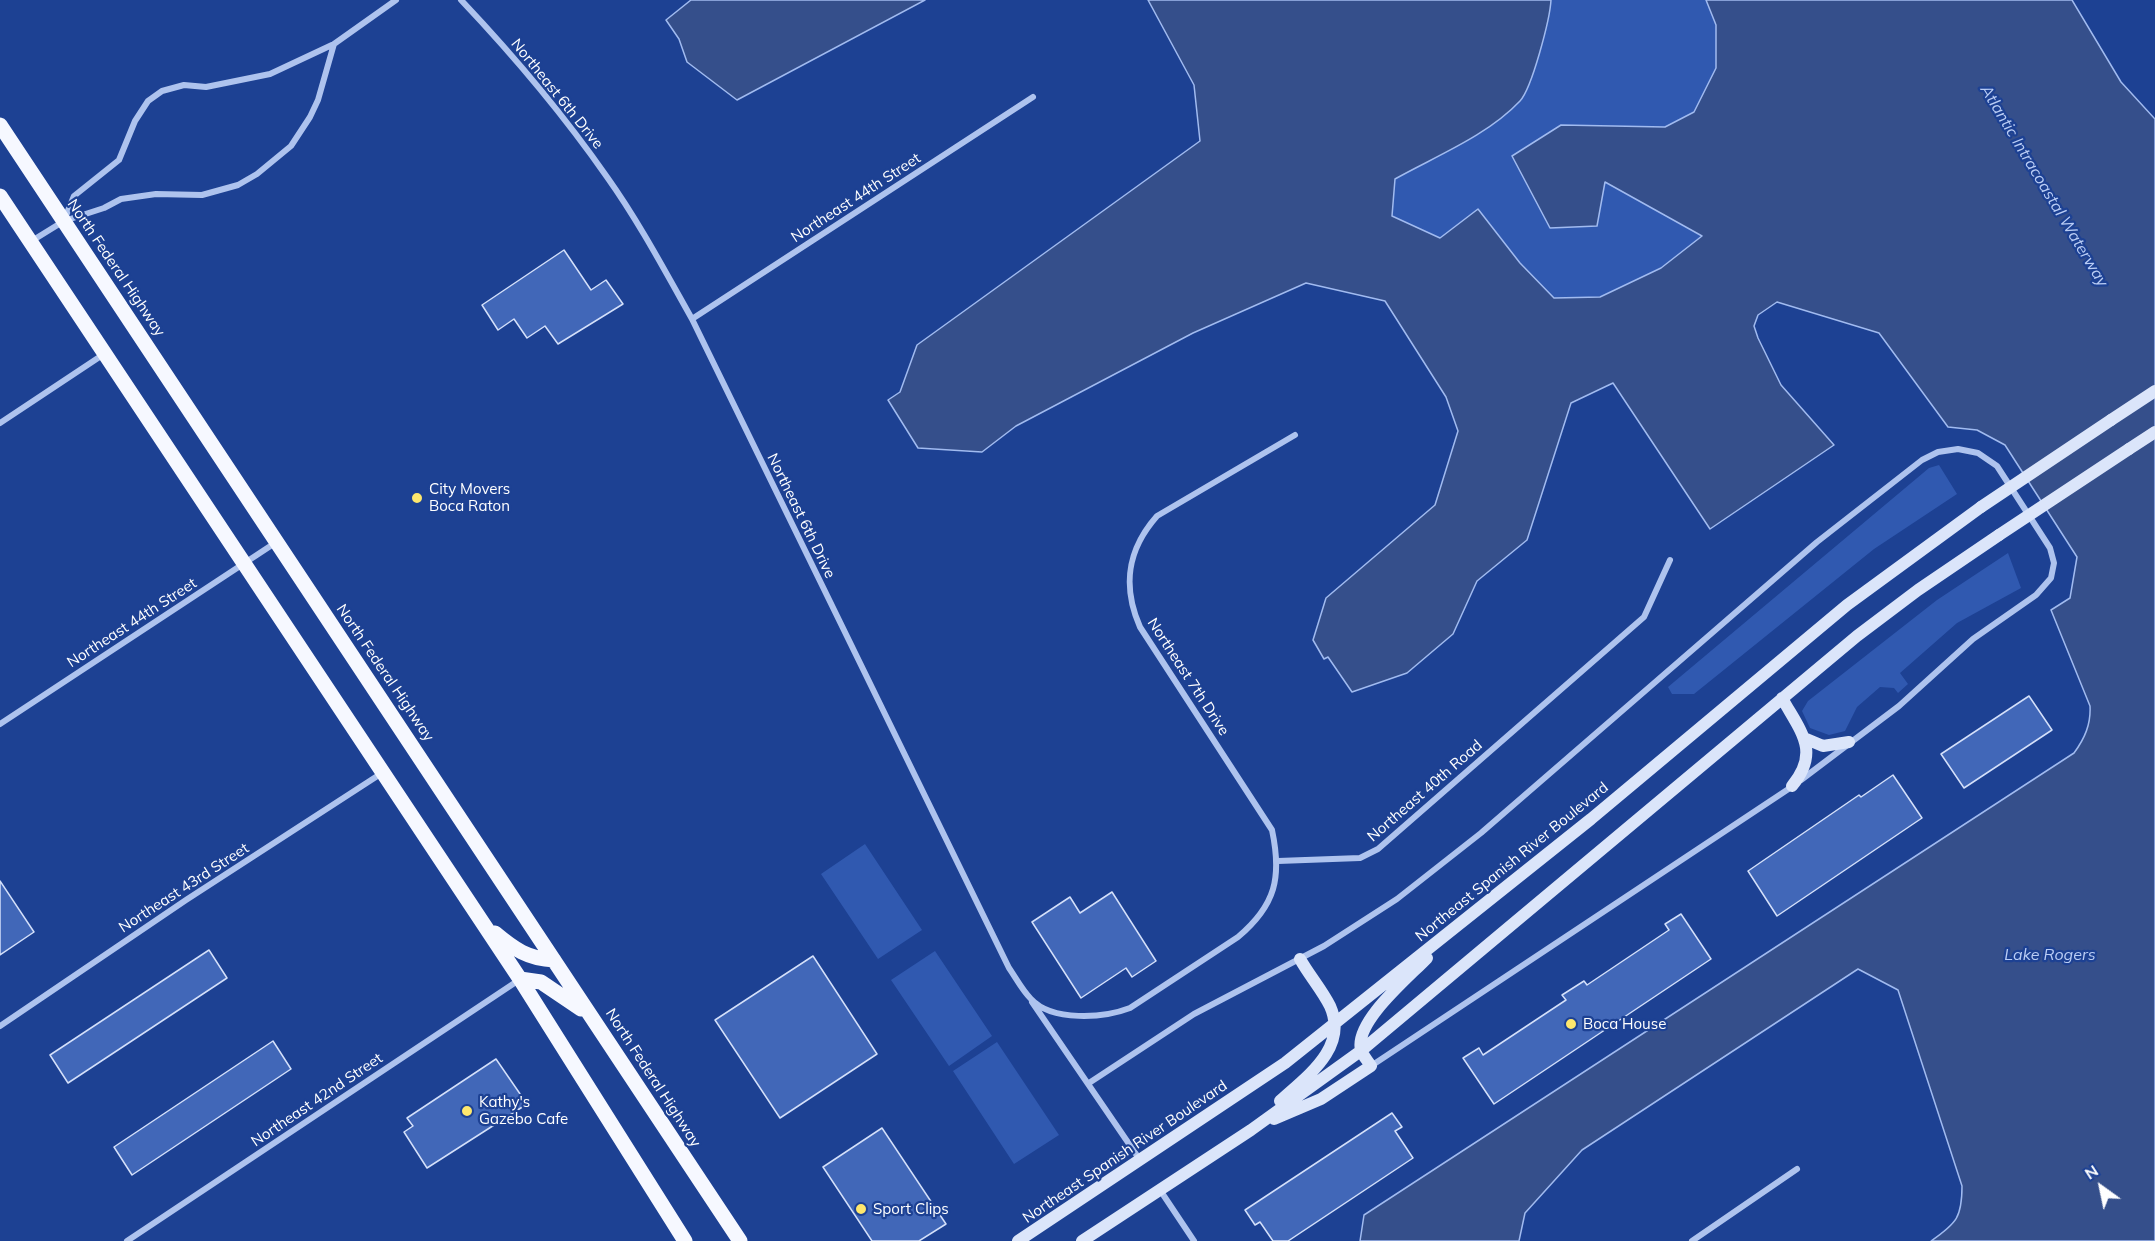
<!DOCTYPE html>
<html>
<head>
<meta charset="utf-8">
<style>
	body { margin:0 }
	#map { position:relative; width:2155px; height:1241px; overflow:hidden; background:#1d4193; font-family:Mulish,sans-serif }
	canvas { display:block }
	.north { position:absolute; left:2071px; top:1157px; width:60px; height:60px; -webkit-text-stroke:4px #1d4193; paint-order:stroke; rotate:327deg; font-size:16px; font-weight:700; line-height:24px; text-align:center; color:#fff }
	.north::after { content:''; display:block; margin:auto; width:21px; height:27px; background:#fff; clip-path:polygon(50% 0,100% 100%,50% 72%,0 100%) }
</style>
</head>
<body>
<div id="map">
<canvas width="2155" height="1241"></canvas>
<div class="north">N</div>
</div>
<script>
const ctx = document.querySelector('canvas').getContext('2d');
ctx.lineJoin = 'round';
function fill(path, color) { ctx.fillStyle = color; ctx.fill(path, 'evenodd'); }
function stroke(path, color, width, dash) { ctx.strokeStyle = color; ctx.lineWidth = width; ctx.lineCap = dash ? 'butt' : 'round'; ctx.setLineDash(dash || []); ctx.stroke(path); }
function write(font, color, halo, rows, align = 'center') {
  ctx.font = font + ' Mulish,sans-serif'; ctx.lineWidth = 4.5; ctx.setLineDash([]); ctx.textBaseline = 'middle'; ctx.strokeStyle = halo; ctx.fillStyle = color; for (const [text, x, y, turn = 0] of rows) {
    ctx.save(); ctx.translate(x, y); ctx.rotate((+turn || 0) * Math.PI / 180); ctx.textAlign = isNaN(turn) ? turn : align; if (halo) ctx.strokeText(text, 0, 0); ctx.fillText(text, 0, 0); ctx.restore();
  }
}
const green = new Path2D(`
	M1245,0H1706L1716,25V68L1694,112L1665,127L1561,125L1605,182L1703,236L1661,268L1600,297L1554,298L1520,263L1440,238L1392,216Z
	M1939,465L1957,494L1874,549L1694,694H1672L1668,687L1929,468Z
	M2008,553L2021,588L1957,623L1900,673L1908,684L1898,693L1894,688L1880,687L1857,707L1845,731L1829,735L1810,728L1802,711L1808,701L1937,600Z
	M865,844L922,930L878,959L821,874Z
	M935,951L992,1036L949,1066L891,980Z
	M997,1042L1059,1135L1014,1164L953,1071Z`);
const water = new Path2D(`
	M691,0H925L737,100L687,62L679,39L666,20Z
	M1148,0H1551C1550,19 1532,88 1520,101C1487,136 1436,156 1395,179L1392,216L1440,238L1478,209L1520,263L1554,298L1600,297L1661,268L1702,236L1605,182L1597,226L1550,228L1512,156L1561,125L1665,127L1694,112L1716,68V25L1706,0H2072L2121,82L2155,119V1241H1931C1957,1223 1962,1217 1962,1186L1898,990L1858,969L1582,1150L1525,1213L1519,1241H1360L1364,1215L2074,753C2085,738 2091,724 2090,706L2051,610L2070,598L2077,557L2005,445L1977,430L1948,427L1879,333L1777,302L1758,315L1754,326L1758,338L1781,385L1834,445L1710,529L1613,383L1571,403L1527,540L1477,581L1453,634L1407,673L1352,692L1328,657L1324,659L1313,640L1326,598L1435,505L1458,431L1446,397L1385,301L1306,283L1193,333L1016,426L982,452L918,448L888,400L900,392L917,345L1200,141L1194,85Z`);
const building = new Path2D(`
	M564,250L591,290L606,280L623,304L558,344L545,326L527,338L514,319L498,330L482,305Z
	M2029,696L2052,730L1964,788L1941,754Z
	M1893,775L1922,818L1777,916L1748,871L1859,795L1861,797Z
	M0,881L34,932L0,955Z
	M1112,892L1156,961L1132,977L1126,968L1081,998L1032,922L1070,897L1080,913Z
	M1681,914L1711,959L1494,1104L1463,1058L1479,1048L1483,1055L1566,1000L1562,995L1584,981L1587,985L1669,930L1665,924Z
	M209,950L227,978L68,1083L50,1055Z
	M813,956L877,1054L780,1118L715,1020Z
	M273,1041L291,1069L132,1175L114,1147Z
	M496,1059L527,1104L427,1168L404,1132L413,1126L407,1118Z
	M1392,1113L1402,1127L1395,1131L1413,1158L1288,1241H1273L1260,1222L1255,1225L1245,1210Z
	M882,1128L946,1224L919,1241H872L823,1167Z`);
const minor = new Path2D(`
	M461,0C514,56 563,114 607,177C639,222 665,271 692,319L1009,968C1016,978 1022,990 1031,999C1052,1022 1104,1018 1130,1008L1238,937C1276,905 1282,877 1272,830L1140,627C1122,586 1127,550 1157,516L1295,435
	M65,218L74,196L119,160L135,121L148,101L162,91L184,85L206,87L270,74L334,44L396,0
	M30,242L64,221L104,208L121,199L156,194L202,195L238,185L257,174L291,146L310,117L318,100L334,44
	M692,319L1033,97
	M0,423L104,354
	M0,724L275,543
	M1278,861L1360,858L1378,849L1644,617L1670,560
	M1032,1002L1140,1160
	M0,1026L186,900L382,773
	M1371,1066L1793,786
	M1089,1083L1194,1014L1324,946L1397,899L1481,833L1817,542L1922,460L1938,452L1958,449L1978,453L1997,466L2050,548L2054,563L2051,578L2036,595L1973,639L1899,706L1801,780
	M1160,1190L1194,1241
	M127,1241L519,980
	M1692,1241L1797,1169`);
const secondary = new Path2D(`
	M2111,420L2155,391
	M2129,449L2155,432
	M1782,698C1800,731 1821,751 1792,786
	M1804,738L1823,746L1849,742
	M1280,1101C1306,1077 1349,1048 1330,1006C1322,990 1309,975 1300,959
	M1274,1119L1321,1099L1371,1066C1368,1061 1363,1056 1361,1050C1354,1022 1409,977 1427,958
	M1018,1241L1285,1063L1591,819L1847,605L1981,507
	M1082,1241L1251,1130L1362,1050L1857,636L1918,590L1999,535`);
const primary = new Path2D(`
	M0,125L740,1241
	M0,196L520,979L685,1241
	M495,933C514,949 528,959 554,960
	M520,979L541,982L581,1009`);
const secondaryBridge = new Path2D(`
	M1981,507L2111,420
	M1999,535L2129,449`);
const markers = [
	[417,498,6,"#fee76d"],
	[1571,1024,6,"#fee76d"],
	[467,1111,6,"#fee76d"],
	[861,1209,6,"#fee76d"]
];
const streetNames = [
	["Northeast 6th Drive",557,94,51],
	["Northeast 44th Street",856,198,-33],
	["North Federal Highway",116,268,56],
	["Northeast 6th Drive",801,516,64],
	["Northeast 44th Street",132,623,-33],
	["North Federal Highway",385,673,56],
	["Northeast 7th Drive",1188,677,57],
	["Northeast 40th Road",1425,791,-41],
	["Northeast Spanish River Boulevard",1512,862,-39],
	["Northeast 43rd Street",184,888,-33],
	["North Federal Highway",653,1078,57],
	["Northeast 42nd Street",317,1100,-34],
	["Northeast Spanish River Boulevard",1125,1152,-34]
];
const poiNames = [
	["City Movers",429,489],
	["Boca Raton",429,506],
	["Boca House",1583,1024],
	["Kathy's",479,1102],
	["Gazebo Cafe",479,1119],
	["Sport Clips",873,1209]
];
const waterNames = [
	["Atlantic Intracoastal Waterway",2044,186,59],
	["Lake Rogers",2050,955]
];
fill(green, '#3059b0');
fill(water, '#354f8b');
stroke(water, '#a1bbf0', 1.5);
fill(building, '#4167b8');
stroke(building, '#d4e0fa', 1.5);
stroke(minor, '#aec3ee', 6);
stroke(secondary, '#dbe5fa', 12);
stroke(primary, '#f6f8ff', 15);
stroke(secondaryBridge, '#dbe5fa', 12);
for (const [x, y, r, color] of markers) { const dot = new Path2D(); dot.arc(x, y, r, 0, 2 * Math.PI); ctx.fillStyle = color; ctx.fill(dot); stroke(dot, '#1d4193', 2); }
write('15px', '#fff', '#1d4193', streetNames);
write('15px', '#fff', '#1d4193', poiNames, 'left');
write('italic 16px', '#bacdf5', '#1d4193', waterNames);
</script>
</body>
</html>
